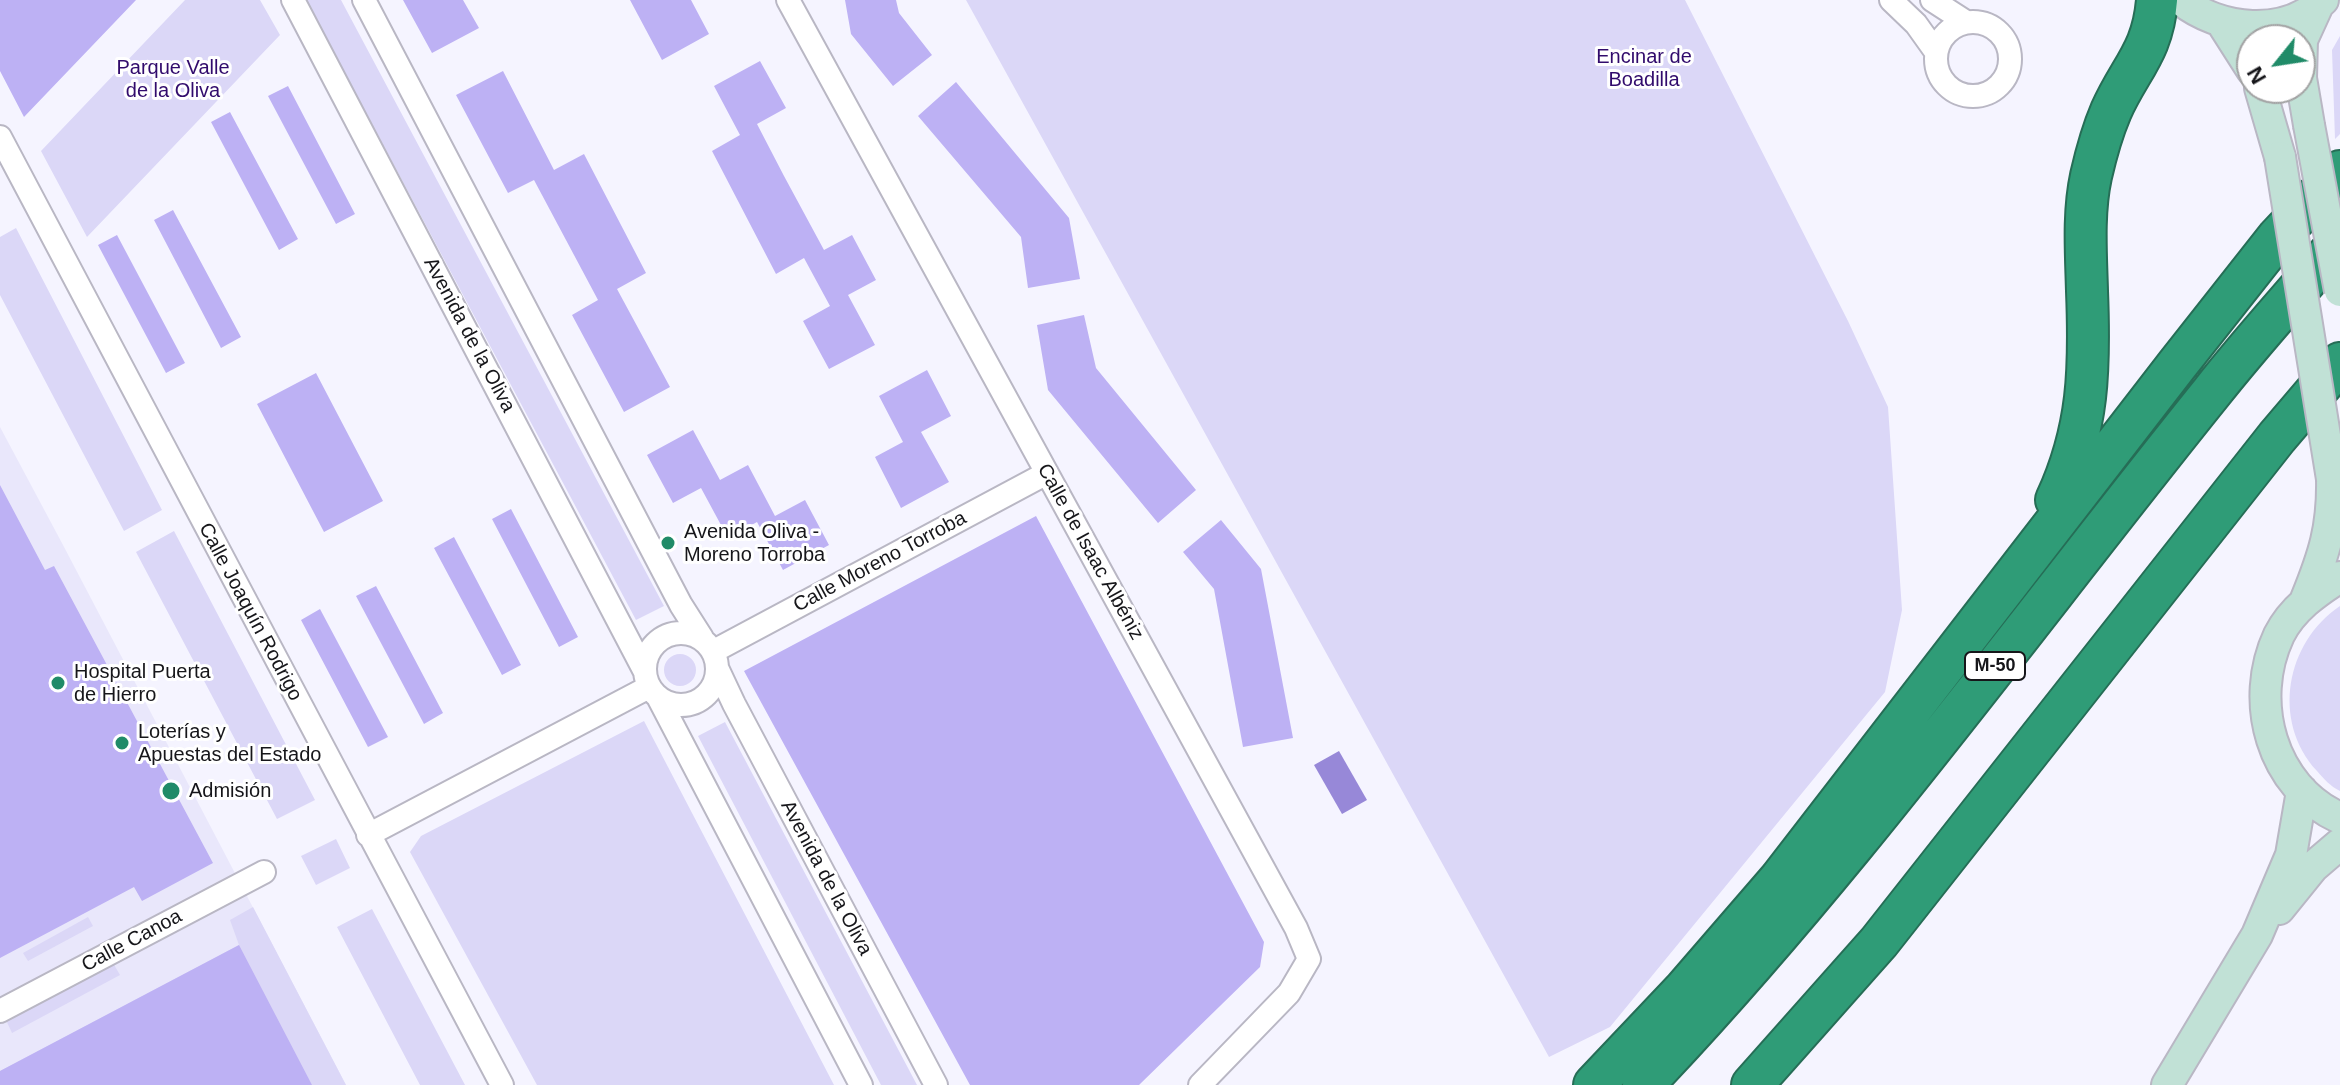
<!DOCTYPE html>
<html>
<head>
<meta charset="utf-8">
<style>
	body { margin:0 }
	#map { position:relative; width:2340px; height:1085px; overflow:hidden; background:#f5f4ff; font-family:Arial,sans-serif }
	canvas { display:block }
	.north { position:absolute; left:2236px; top:24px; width:80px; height:80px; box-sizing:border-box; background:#fff; border:2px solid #a2a2a3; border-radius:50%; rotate:240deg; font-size:22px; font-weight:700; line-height:32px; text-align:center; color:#16161a }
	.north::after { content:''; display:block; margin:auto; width:28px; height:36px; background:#208b68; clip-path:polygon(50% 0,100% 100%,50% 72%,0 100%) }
</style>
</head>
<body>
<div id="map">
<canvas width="2340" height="1085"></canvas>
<div class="north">N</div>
</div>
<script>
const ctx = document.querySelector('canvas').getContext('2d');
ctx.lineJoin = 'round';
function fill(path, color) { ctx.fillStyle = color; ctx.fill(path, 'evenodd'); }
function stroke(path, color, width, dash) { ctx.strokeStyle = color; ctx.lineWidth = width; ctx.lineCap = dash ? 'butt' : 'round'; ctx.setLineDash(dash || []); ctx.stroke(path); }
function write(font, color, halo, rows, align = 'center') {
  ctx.font = font + ' Arial,sans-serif'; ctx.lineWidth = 6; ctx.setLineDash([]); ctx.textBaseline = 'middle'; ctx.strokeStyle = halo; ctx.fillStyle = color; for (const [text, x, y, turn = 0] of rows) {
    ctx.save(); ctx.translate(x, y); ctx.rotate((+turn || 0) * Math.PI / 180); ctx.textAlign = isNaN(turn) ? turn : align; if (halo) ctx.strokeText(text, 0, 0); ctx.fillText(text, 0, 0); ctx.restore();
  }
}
const built = new Path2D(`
	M0,427L63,545L346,1085H0Z`);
const green = new Path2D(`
	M185,0H260L280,35L87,237L41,151Z
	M306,0H341L664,606L636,620Z
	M966,0H1685L1848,321L1888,407L1902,610L1885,692L1610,1027L1549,1057Z
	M2340,36V134L2335,139L2332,50Z
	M16,228L162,510L124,531L0,295V237Z
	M174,531L315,800L277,819L136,552Z
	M2340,606V791C2330,786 2324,779 2317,771C2271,721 2286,642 2340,606Z
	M664 670a16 16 0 1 1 32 0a16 16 0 1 1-32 0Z
	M644,721L834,1085H835H537L410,852L421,836Z
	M725,722L917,1085H881L698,736Z
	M336,839L350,868L316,885L301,856Z
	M253,907L346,1085H0V1071L239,945L230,920Z
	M372,909L465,1085H420L337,927Z
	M88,917L93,926L28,961L23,953Z
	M113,963L120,975L12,1033L6,1020Z`);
const water = new Path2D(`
	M1339,751L1367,800L1342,814L1314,765Z`);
const building = new Path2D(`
	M0,0H136L24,117L0,71Z
	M403,0H463L479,28L432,53Z
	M630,0H691L709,34L662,60Z
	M845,0H896L899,13L932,55L893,86L851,34Z
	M760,61L786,108L757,124L784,176L824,250L852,235L876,280L848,295L875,345L829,369L803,321L830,306L804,258L776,274L712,151L740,135L714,86Z
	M503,71L554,170L584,154L646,273L617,289L670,387L624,412L572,315L598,300L534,180L508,193L456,95Z
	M956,82L1069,218L1080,279L1028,288L1021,237L918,116Z
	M288,86L355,214L336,224L268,96Z
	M230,112L298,239L279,250L211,122Z
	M173,210L241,337L221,348L154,220Z
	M117,235L185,363L166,373L98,245Z
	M1084,315L1096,368L1196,490L1158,523L1048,390L1037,325Z
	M927,370L951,416L921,432L949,482L901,508L875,457L903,442L879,396Z
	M316,373L383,501L324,532L257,404Z
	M693,430L720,480L748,465L775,516L805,500L829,545L783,570L757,522L728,538L701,488L673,503L647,455Z
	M0,485L45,570L54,566L213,863L142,901L134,887L0,958Z
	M511,509L578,637L559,647L492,519Z
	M1036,516L1264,942L1260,967L1139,1085H970L744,671Z
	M1221,520L1261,569L1293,738L1243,747L1214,589L1183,552Z
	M454,537L521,665L502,675L434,548Z
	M376,586L443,713L424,724L356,596Z
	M320,609L388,737L368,747L301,620Z
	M239,945L312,1085H0V1071Z`);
const street = new Path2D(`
	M293,0L644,670
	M364,0L681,605L702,638
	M788,0L1296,928L1309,959L1289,993L1200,1085
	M1891,0L1916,24L1936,52
	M1932,0L1966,22
	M1936 59a37 37 0 1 1 74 0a37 37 0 1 1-74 0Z
	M0,137L502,1085
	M645 669a36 36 0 1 1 72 0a36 36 0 1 1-72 0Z
	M714,651L1047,473
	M718,670L734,704L936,1085
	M659,699L861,1085
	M368,835L649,687
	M0,1011L264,872`);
const secondary = new Path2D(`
	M2181,0C2219,31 2286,38 2323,0
	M2222,23L2252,70
	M2260,88L2280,157
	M2309,125L2301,78L2302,40L2318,5
	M2340,577C2316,592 2292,609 2279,635C2248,701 2271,787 2340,818
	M2306,599C2324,555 2333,527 2332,479
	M2279,909L2313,867L2340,844
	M2167,1085L2257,935L2291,855L2302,791`);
const highway = new Path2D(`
	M2056,500C2089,429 2090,368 2087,291C2086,253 2083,213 2091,176C2096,154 2102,132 2111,111C2130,68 2153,52 2157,0
	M1594,1085L1684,990L1780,879L2177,365L2278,237L2340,171
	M1643,1085C1849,869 2024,625 2211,393C2252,341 2297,292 2340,241
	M1752,1085L1879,942L2277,437L2340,363`);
const secondaryBridge = new Path2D(`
	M2309,125L2340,291
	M2280,157L2332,479`);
const markers = [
	[668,543,8,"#208b68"],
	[58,683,8,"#208b68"],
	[122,743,8,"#208b68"],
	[171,791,10,"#208b68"]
];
const shields = [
	[1995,666,60]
];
const shieldNames = [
	["M-50",1995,666]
];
const parkNames = [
	["Encinar de",1644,57],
	["Boadilla",1644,80],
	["Parque Valle",173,68],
	["de la Oliva",173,91]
];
const streetNames = [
	["Avenida de la Oliva",469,335,62],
	["Calle de Isaac Albéniz",1090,552,61],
	["Calle Moreno Torroba",880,562,-28],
	["Calle Joaquín Rodrigo",250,612,62],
	["Avenida de la Oliva",826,878,62],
	["Calle Canoa",132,941,-28]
];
const poiNames = [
	["Avenida Oliva -",684,532],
	["Moreno Torroba",684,555],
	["Hospital Puerta",74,672],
	["de Hierro",74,695],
	["Loterías y",138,732],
	["Apuestas del Estado",138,755],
	["Admisión",189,791]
];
fill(built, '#e9e7fb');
fill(green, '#dbd7f7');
fill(water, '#9788d8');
fill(building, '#bdb1f4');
stroke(street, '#b9b7c4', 26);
stroke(secondary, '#b9b7c4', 34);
stroke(highway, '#266d56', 44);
stroke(street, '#fff', 22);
stroke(secondary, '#c1e1d6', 30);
stroke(highway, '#2f9c77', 40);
stroke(secondaryBridge, '#b9b7c4', 34, []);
stroke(secondaryBridge, '#c1e1d6', 30);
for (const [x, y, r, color] of markers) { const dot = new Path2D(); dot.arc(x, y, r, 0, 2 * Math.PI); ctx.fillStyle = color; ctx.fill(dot); stroke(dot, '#fff', 3); }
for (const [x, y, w] of shields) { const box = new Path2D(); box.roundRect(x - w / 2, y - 14, w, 28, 6); ctx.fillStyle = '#fff'; ctx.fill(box); stroke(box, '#16161a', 2); }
write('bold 18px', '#16161a', null, shieldNames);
write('20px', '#310b6c', '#fff', parkNames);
write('20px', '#16161a', '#fff', streetNames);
write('20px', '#16161a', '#fff', poiNames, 'left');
</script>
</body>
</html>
